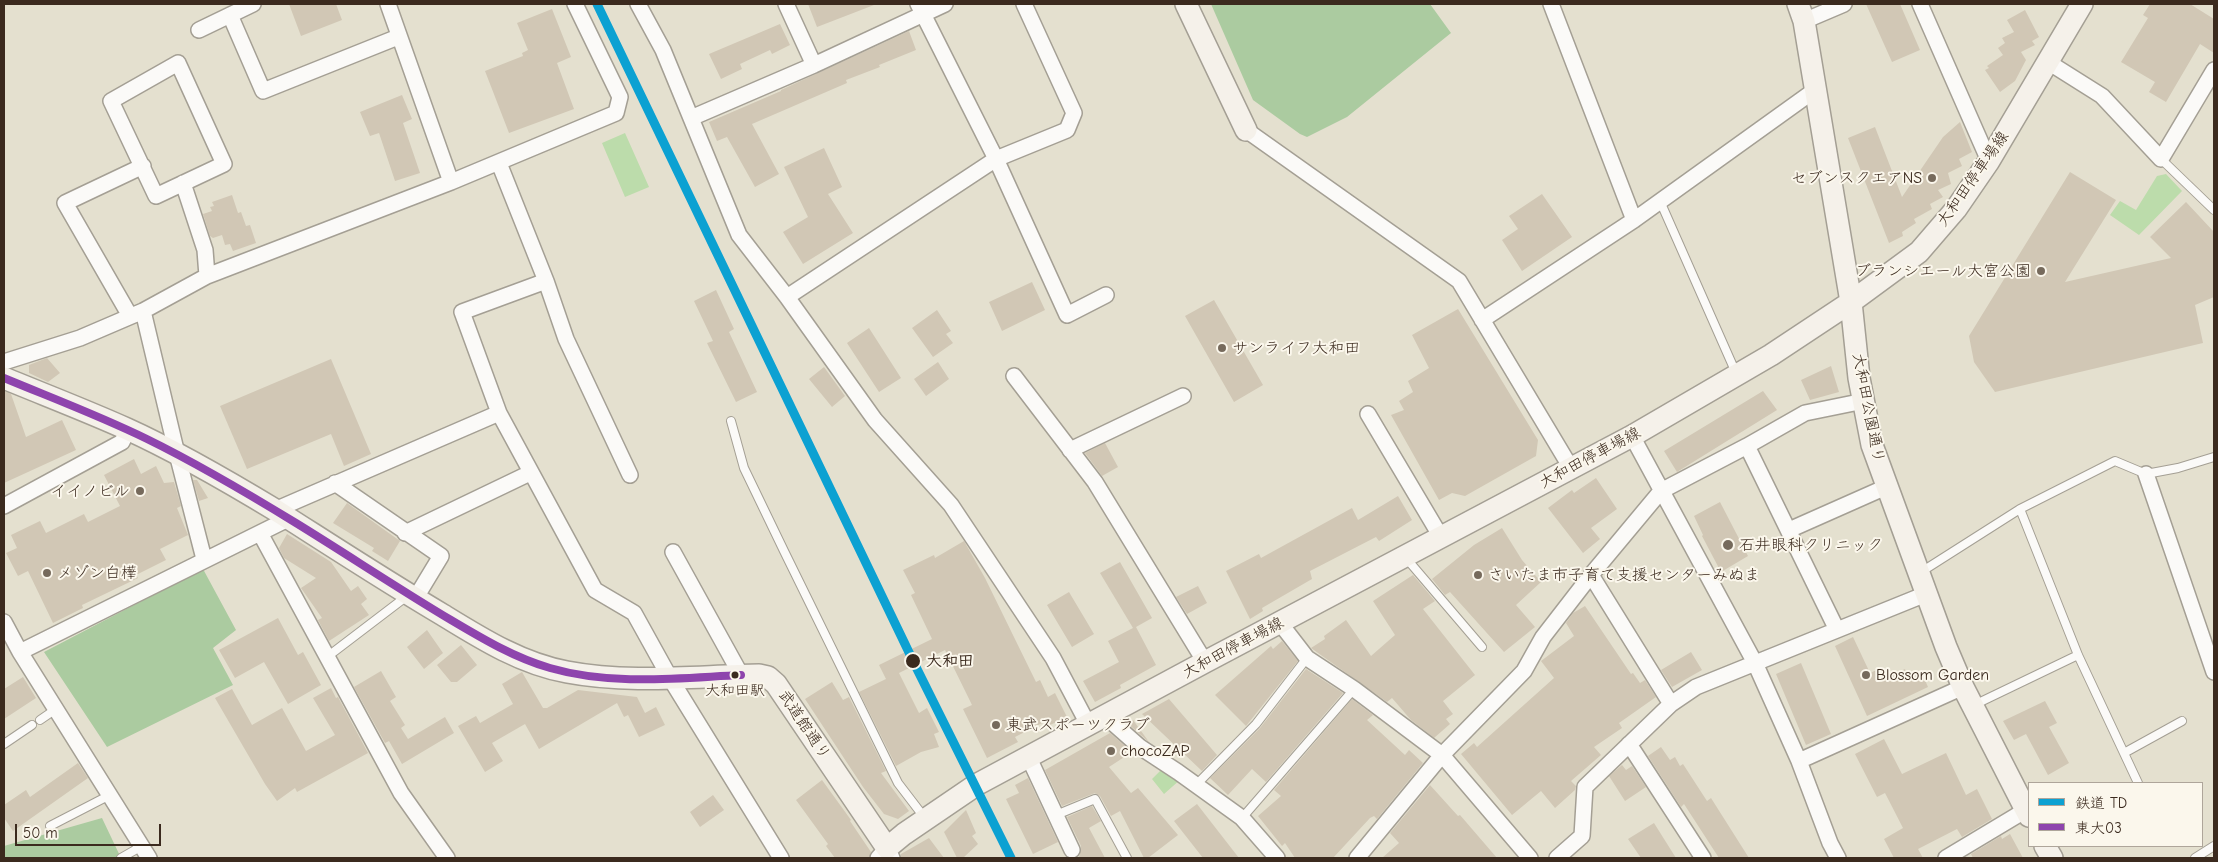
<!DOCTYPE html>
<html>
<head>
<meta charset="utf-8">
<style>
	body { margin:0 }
	#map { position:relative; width:2218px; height:862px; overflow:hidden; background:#e4e0cf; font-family:"Comic Neue","Klee One",sans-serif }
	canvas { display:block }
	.frame { position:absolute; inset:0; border:5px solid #3b2a1e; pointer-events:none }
	.legend { position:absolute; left:2028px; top:782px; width:175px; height:65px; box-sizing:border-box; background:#fbf7ec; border:1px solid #aea59a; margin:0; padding:6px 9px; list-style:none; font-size:15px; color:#3b2a1e }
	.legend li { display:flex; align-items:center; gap:10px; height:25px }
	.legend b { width:25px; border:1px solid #aea59a }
	.scale { position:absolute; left:15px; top:824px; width:146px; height:22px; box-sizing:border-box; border:2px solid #3b2a1e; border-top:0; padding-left:6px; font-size:15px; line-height:18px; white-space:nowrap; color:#3b2a1e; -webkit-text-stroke:4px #fbf7ec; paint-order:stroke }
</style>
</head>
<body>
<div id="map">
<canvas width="2218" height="862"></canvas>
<div class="frame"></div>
<ul class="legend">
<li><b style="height:6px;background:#0ca1d2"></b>鉄道 TD</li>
<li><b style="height:6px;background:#8e44ad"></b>東大03</li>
</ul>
<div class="scale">50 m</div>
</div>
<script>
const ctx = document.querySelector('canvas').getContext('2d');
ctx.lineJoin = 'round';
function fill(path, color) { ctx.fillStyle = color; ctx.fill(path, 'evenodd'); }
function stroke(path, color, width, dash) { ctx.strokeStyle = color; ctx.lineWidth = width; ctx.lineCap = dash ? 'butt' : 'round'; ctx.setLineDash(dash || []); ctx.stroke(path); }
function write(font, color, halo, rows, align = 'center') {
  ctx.font = font + ' "Comic Neue","Klee One",sans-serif'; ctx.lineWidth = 4; ctx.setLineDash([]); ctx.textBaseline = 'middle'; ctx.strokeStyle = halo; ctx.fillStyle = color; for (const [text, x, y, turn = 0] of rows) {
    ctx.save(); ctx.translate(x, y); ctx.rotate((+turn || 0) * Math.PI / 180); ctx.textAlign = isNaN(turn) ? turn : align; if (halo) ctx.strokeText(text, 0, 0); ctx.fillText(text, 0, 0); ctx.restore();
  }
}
const green = new Path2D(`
	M625,133L649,187L625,197L602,143Z
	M2166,174L2182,191L2139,235L2110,215L2120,201L2136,210L2157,176Z
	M1164,767L1181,779L1164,794L1152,779Z`);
const forest = new Path2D(`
	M1211,4H1430L1451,33L1347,117L1307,137L1300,134L1253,100Z
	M203,569L236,630L213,648L233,685L107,747L44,652Z
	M102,818L121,858H4V846Z`);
const building = new Path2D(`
	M289,4H336L342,20L301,36Z
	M808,4H874V5L817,27Z
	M1866,4H1900L1920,50L1892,62Z
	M2150,4H2190L2214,19V53L2200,44L2166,102L2149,92L2155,82L2121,62L2148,18L2143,15Z
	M552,9L571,57L557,63L574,109L509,133L485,71L523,56L522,53L528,50L517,23Z
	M2025,10L2039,37L2032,41L2035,45L2021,52L2026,60L2015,81L2000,92L1985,70L1989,68L1987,66L2003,55L1998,48L2005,43L2002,38L2014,32L2007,20Z
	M780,24L790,45L772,54L770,50L740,64L742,69L721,79L709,54Z
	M909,31L916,50L879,65L880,67L846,80L847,83L752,124L779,174L755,187L727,137L717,141L709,122L781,91V90Z
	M402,95L412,119L403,123L420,173L395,181L379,133L370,136L360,112Z
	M1960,122L1972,152L1959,159L1962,166L1948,173L1951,184L1938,190L1943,197L1930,204L1932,209L1914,219L1916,223L1902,232L1903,236L1889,243L1848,138L1875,127L1902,197L1943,137Z
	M824,148L842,187L828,194L853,233L803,264L783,232L808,217L784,167Z
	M2070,172L2116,200L2065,282L2171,258L2150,237L2186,202L2214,232V297L2195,305L2203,343L1995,392L1974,362L1969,336Z
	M1542,194L1572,237L1522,271L1502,240L1518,229L1509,216Z
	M232,195L238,213L241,212L246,226L250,225L256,243L233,251L230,244L225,245L222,235L213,238L210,236L203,214L212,211L210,207L214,206L212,202Z
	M1032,282L1045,310L1002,331L989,302Z
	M716,290L734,329L729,332L757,392L736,402L707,343L713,341L694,301Z
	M1214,300L1263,385L1234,402L1185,316Z
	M1458,309L1538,440L1536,456L1465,496L1452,493L1439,500L1391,415L1404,410L1399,401L1413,392L1408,381L1429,368L1412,335Z
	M937,310L951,331L946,334L953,343L933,357L912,328Z
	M869,328L901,378L879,392L847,343Z
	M47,358L60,373L48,382L29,373V365Z
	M331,359L371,454L344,466L331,434L247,469L220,406Z
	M938,362L949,379L926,396L914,379Z
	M1831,366L1839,392L1810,400L1801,380Z
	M824,367L845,396L832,407L809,379Z
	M4,391L11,394L26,437L62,420L76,450L4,483Z
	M1763,391L1777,410L1677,472L1664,451Z
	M1105,443L1118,467L1102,476L1085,453Z
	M134,459L141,474L156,466L164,483L174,482L181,506L177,508L188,535L160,549L166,560L136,575L138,578L82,605L83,608L53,623L28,571L18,576L6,553L17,548L11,535L40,521L46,533L84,514L88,522L120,506L104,475Z
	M1596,478L1617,509L1591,528L1600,539L1583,553L1548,508L1572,490L1574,493Z
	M193,480H197L208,498L199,501Z
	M1398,496L1412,520L1379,541L1376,537L1310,571L1312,579L1262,608L1263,611L1250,619L1226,571L1259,554L1261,558L1352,508L1358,520Z
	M1720,502L1748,556L1721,572L1702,536L1703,535L1694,516Z
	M347,503L400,541L388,561L372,551L374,548L333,523Z
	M1502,528L1522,560L1541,582L1516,605L1535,627L1504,652L1450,592L1445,595L1432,579L1474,545Z
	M287,534L331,562L351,591L358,586L367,599L361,604L369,615L329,641L318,620L322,618L301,588L316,578L284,558L279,548Z
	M964,541L985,578L1036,682L1040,680L1048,697L1055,693L1067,717L1050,725L1048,720L1015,737L1018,742L987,758L963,709L972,705L945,650L899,673L919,713L927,708L939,732L934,734L939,747L921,752L896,766L859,692L886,679L879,665L932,639L911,595L915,593L903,570L934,555L935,558Z
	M1120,562L1152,618L1136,627L1156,665L1120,685L1121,688L1095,702L1083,681L1119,662L1108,641L1133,628L1100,573Z
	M1413,575L1435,601L1423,609L1475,675L1443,701L1453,714L1446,719L1450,724L1434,738L1411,720L1392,698L1387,702L1311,648L1325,639L1324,636L1346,620L1371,656L1395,635L1373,601Z
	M1198,586L1207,603L1187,614L1176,597Z
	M1069,592L1094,634L1072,647L1047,605Z
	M1585,606L1631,674L1633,673L1640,683L1645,680L1656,697L1619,723L1622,728L1594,747L1601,755L1571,781L1576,786L1575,790L1555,808L1541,791L1512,815L1461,754L1474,743L1477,747L1554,678L1541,661L1574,636L1566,623L1573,613Z
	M278,618L298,655L303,652L321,685L288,704L264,662L235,678L219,650Z
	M427,630L443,653L424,669L407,647Z
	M1853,637L1870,673L1881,668L1886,678L1905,669L1908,677L1921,671L1928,687L1867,716L1835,646Z
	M1282,641L1298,661L1246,726L1215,695L1271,646L1273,649Z
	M461,645L477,665L457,682H451L437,665Z
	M1691,652L1702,670L1672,687L1661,670Z
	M1801,663L1831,734L1806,745L1776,674Z
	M1306,669L1343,693L1266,782L1252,769L1228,795L1210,778L1260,728Z
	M381,671L396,697L390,701L405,725L401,728L408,739L445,717L454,733L402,764L389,741L385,743L354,687Z
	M522,672L543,708H547L578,690L637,697L645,713L656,707L665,725L639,737L628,715L624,717L617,703L539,749L525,724L492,743L503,761L485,772L458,726L476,716L480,723L513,704L502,684Z
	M23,677L36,698L4,719V689Z
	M832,682L843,700L849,697L886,771L881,773L909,811L898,819L884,814L863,787L805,699Z
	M331,688L336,698L338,697L368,753L297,792L295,788L277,801L265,784L215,698L232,689L252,725L282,708L306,751L335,735L313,698Z
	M1169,699L1217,755L1202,771L1142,714Z
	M1352,699L1373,715L1367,720L1405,755L1409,750L1423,763L1377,819L1374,816L1370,818L1333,858H1295L1285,843L1282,846L1258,816L1281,796L1274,790Z
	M2045,701L2057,723L2049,727L2069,763L2048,775L2026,734L2014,740L2003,721Z
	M1133,720L1149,742L1127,723Z
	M1110,733L1132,752L1109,767L1131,793L1138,788L1178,835L1148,858H1144L1120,811L1111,816L1100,796L1095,793L1062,806L1045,770Z
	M1884,739L1902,774L1946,753L1966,795L1977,789L1992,819L1962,837L1957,829L1918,849L1923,858H1894L1884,839L1903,828L1885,793L1877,797L1855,754Z
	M1661,747L1670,760L1675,757L1680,766L1683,764L1707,801L1711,798L1749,858H1719L1684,804L1681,807L1648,756Z
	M78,763L88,778L13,831L4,818V805L26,790L30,797Z
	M1622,765L1626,770L1632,766L1646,787L1625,801L1609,776Z
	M1028,778L1058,842L1033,854L1006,799L1019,793L1015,785Z
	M822,780L851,820L850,821L871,852L869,858H835L826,846L828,844L796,800Z
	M1430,785L1458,816L1460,815L1497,858H1382L1399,843L1390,833Z
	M713,795L724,810L700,827L690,812Z
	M1197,804L1239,858H1203L1174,821Z
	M1092,806L1101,821L1089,828L1105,858H1079L1081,846L1067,817Z
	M966,810L976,833L972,836L978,844L963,858H957L944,832Z
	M1654,823L1676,858H1641L1628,839Z
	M2010,834L2023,858H1973L1971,854L2001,836L2002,839Z
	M929,838L944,858H901V854Z`);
const lane = new Path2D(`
	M2161,159L2214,210
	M1660,201L1736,373
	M731,421L744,468L784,551L898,783L924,817
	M2020,509L2078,655L2138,783
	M1406,558L1482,647
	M1921,572L2020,509L2115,461L2146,474L2178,468L2214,457
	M327,657L407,596
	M1974,705L2078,655
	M40,720L56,709
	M4,744L32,725
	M2124,753L2182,721
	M1196,785L1256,724L1307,658
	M1056,815L1095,799L1127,858
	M1242,818L1354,689
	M50,826L110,795
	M121,858L142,846
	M2195,858L2214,846`);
const street = new Path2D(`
	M638,4L663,50L739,235L787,297L875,420L951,505L1053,658L1089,726
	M786,4L814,65
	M1024,4L1074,113L1067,130L996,159L1067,315L1106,295
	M1551,4L1634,220
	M1920,4L1989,161
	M230,15L263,91L398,37
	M1804,21L1844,4
	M199,30L253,4
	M2048,62L2102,96L2161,159L2214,70
	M178,63L224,164L156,196L111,101Z
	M691,118L814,65L945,4
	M1246,130L1459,281L1571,468
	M499,163L546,281L462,312L499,413L595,590L634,613L670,678L781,858
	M451,182L616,113L620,97L575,4
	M183,183L205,250L207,276
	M546,281L566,339L630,475
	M787,297L996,159L918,4
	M143,311L177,454L204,559
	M130,316L65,203L143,166
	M1482,320L1634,220L1815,90
	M4,362L80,338L143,311L207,276L451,182L388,4
	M1014,376L1095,482L1205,662
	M1368,414L1441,537
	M1632,436L1755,663L1799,761L1830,843L1838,858
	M1747,446L1805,413L1864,401
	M1070,450L1183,396
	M2146,474L2214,672
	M335,483L441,556L415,599
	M4,506L122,442L128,429
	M275,510L499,413
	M1789,530L1886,487
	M260,533L401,793L447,858
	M405,533L530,473
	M673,552L741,675
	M1591,575L1671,704
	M4,622L20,652L149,858
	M1280,623L1307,658L1354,689L1442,755L1530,858
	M20,652L288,519
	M1106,717L1140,747L1178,772L1242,818L1277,858
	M1629,744L1703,858
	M1029,758L1072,850
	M1799,761L1963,687
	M878,858L887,848L892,858
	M1357,858L1442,755L1524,671L1543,637L1591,575L1661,491L1747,446L1837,630
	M1557,858L1582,836L1585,787L1671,704L1696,687L1926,594
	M1946,858L2026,810`);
const secondary = new Path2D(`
	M1186,4L1246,130
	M1798,4L1804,21L1851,302L1859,378L1872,445L1946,647L1963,687L2029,816
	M4,378C45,395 87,411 127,429C178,452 229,482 277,511C332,546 387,582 443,615C482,639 522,664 567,672C630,684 696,676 759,675L768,677L776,684L887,848L904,834L976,785L1205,662L1632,436L1771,355L1851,302L1919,252L1956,209L1989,161L2082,4
	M2045,846L2052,858`);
const bus1 = new Path2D(`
	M4,378C52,398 100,416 147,439C198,464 247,493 296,523C348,555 399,589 451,620C483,639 515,658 550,668C612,686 678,678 741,675`);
const rail1 = new Path2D(`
	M597,4L917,669L1011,858`);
const markers = [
	[1932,178,5,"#766a5c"],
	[2041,271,5,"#766a5c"],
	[1222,348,5,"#766a5c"],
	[140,491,5,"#766a5c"],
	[1728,545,6,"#766a5c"],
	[47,573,5,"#766a5c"],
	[1478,575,5,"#766a5c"],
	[913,661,8,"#3b2a1e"],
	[735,675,4.5,"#3b2a1e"],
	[1866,675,5,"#766a5c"],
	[996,725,5,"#766a5c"],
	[1111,751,5,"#766a5c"]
];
const busNames = [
	["大和田駅",735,691]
];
const poiNames = [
	["セブンスクエアNS",1922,178,"right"],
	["ブランシエール大宮公園",2031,271,"right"],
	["サンライフ大和田",1232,348],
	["イイノビル",130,491,"right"],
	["石井眼科クリニック",1739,545],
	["メゾン白樺",57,573],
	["さいたま市子育て支援センターみぬま",1488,575],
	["Blossom Garden",1876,675],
	["東武スポーツクラブ",1006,725],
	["chocoZAP",1121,751]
];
const streetNames = [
	["大和田停車場線",1973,179,-55],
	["大和田公園通り",1868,408,79],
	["大和田停車場線",1590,458,-28],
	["大和田停車場線",1233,648,-28],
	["武道館通り",804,725,56]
];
const stopNames = [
	["大和田",926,661]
];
fill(green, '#bcdcab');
fill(forest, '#abcba0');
fill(building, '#d1c7b5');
stroke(lane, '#a49f94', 10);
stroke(street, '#a49f94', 18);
stroke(secondary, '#a49f94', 24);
stroke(lane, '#fbfaf8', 8);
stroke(street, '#fbfaf8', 15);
stroke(secondary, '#f5f1ea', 21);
stroke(bus1, '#8e44ad', 8);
stroke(rail1, '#0ca1d2', 9);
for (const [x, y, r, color] of markers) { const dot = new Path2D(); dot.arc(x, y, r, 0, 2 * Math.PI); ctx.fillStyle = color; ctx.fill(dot); stroke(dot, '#fbf7ec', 2); }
write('15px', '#3b2a1e', '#fbf7ec', busNames);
write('16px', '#3b2a1e', '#fbf7ec', poiNames, 'left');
write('16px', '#3b2a1e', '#fbf7ec', streetNames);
write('bold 16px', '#3b2a1e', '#fbf7ec', stopNames, 'left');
</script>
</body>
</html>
